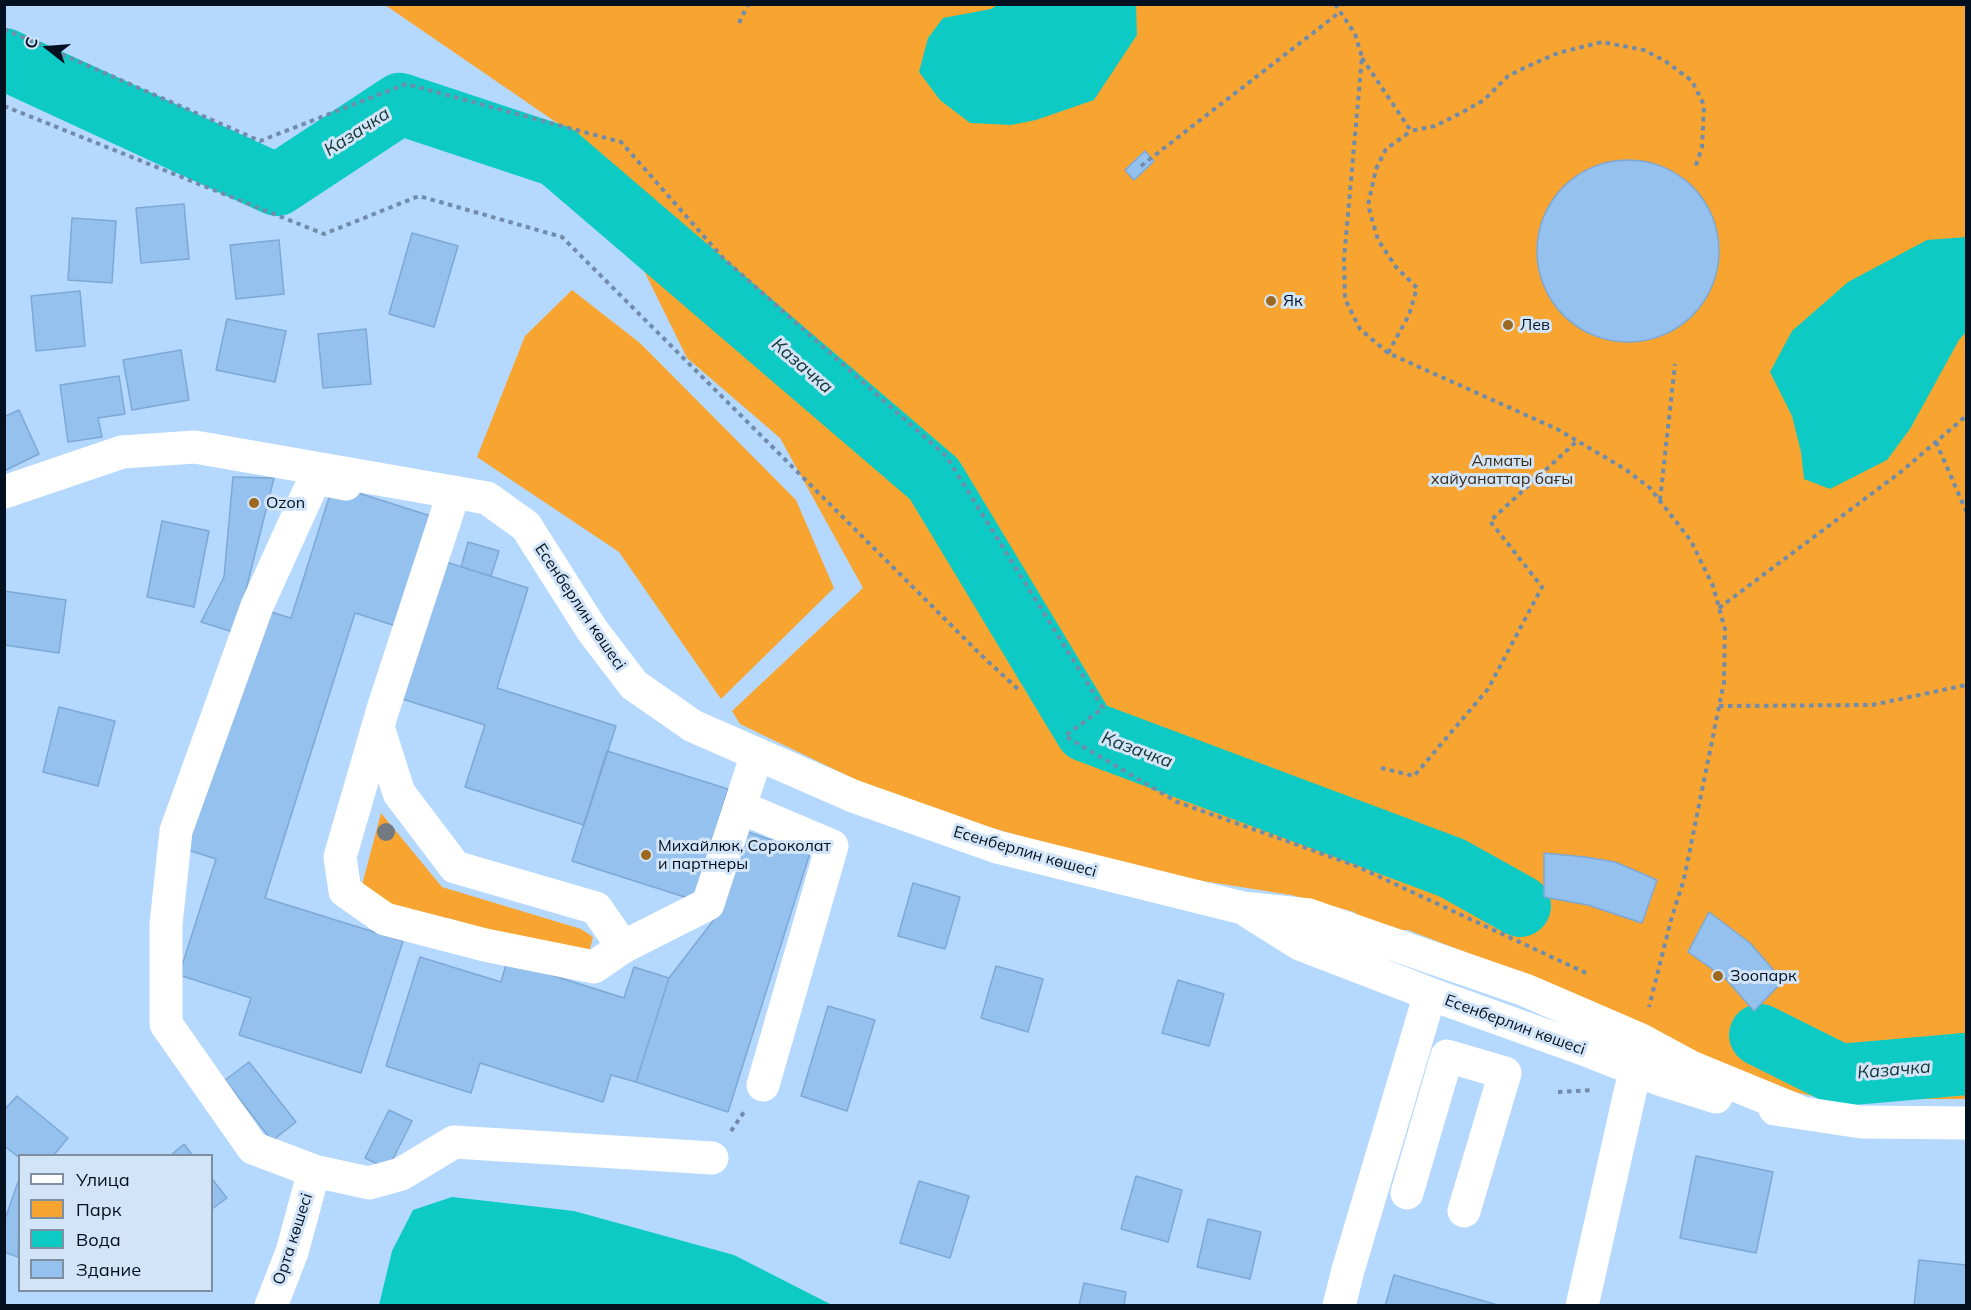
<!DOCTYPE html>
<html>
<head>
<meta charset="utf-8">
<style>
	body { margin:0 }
	#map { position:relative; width:1971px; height:1310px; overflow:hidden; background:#b5d8fe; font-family:Mulish,sans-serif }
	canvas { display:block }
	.frame { position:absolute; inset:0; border:6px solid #021020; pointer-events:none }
	.legend { position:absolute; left:18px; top:1154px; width:195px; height:138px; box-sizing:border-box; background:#d2e4f7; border:2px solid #7f8fa1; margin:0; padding:8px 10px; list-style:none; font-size:18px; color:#021020 }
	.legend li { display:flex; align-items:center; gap:12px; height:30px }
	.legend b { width:30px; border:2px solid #7f8fa1 }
	.north { position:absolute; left:18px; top:18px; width:60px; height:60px; -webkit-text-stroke:4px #d2e4f7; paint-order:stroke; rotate:287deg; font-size:16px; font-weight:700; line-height:24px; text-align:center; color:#021020 }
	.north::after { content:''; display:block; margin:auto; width:21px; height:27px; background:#021020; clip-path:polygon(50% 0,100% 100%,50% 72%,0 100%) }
</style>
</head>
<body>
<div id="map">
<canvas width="1971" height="1310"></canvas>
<div class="frame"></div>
<ul class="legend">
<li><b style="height:8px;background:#fff"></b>Улица</li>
<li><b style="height:16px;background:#f7a530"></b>Парк</li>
<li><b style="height:16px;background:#0dcbc4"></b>Вода</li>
<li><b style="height:16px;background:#95c1ef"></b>Здание</li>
</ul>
<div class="north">С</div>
</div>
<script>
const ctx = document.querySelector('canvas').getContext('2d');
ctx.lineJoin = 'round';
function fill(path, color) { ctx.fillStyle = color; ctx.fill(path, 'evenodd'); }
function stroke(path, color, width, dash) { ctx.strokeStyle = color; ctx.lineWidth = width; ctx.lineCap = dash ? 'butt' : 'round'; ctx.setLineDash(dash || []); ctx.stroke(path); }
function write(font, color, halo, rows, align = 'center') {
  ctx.font = font + ' Mulish,sans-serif'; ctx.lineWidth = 6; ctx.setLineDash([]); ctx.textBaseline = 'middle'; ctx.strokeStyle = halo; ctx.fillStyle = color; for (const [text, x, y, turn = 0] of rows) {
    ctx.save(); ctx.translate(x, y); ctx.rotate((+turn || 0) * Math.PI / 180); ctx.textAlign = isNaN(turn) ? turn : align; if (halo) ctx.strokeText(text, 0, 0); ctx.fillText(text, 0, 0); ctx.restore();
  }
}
const green = new Path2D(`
	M385,5H1966V1099H1825L1761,1084L1581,997L1408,930H1378L1354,912L1291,895L1153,873L985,826L869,786L740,724L732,711L863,588L780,438L687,358L617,216L620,175L598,151Z
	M572,290L640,343L796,500L834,588L721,699L619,552L477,457L525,336Z
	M381,813L442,887L581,929L593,937L590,949L559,951L448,918L432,922L387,909L362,885Z`);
const water = new Path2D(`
	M999,4L1136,5L1137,35L1094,100L1036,120L1011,125L970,123L940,100L919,72L928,38L943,18L991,9Z
	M1966,237V332L1959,340L1910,429L1887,460L1830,489L1804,479L1801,452L1792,416L1770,372L1792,331L1848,282L1927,240Z
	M452,1197L574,1211L734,1255L832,1305H379L392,1251L413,1210Z`);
const river = new Path2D(`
	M4,59L277,185L400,104L557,156L934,479L1086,731L1452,868L1520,906
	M1760,1035L1840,1075L1966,1064`);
const building = new Path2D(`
	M1145,151L1154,161L1134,180L1125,170Z
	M1537 251a91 91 0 1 1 182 0a91 91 0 1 1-182 0Z
	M184,204L189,259L141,263L136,208Z
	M72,218L116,221L112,283L68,280Z
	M412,233L458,246L434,327L389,314Z
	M279,240L284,294L236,299L230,245Z
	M80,291L85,346L36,351L31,296Z
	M227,319L286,331L275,382L216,370Z
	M366,329L371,384L323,388L318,334Z
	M181,350L189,400L132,410L123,360Z
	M119,376L125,414L98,418L102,437L68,442L60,385Z
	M19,410L39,454L4,471V417Z
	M233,477L274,478L246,590L233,632L201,622L224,577Z
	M333,485L434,517L399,627L355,613L265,898L403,941L361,1073L239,1035L251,998L179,975L216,859L185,849L261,609L291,618Z
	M162,521L209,531L194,607L147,597Z
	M468,542L499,551L491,576L461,567Z
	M443,561L528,588L497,688L616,726L584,825L465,787L485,725L399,698Z
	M4,591L66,600L59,653L4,645Z
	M59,707L115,721L98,786L43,772Z
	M607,751L728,789L694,900L572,861Z
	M748,832L810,853L728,1112L636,1082L669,978L723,908Z
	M1544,853L1585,857L1615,862L1657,880L1642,923L1588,905L1544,897Z
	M913,883L960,897L945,949L898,936Z
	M1709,912L1750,943L1783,981L1754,1011L1725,978L1688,952Z
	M420,957L501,982L507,961L624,998L634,967L669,978L636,1082L611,1075L603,1102L480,1063L471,1093L386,1066Z
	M996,966L1043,979L1028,1032L981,1018Z
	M1178,980L1224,994L1209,1046L1162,1033Z
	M828,1006L875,1020L847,1111L801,1096Z
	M249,1062L296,1122L272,1141L225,1080Z
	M17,1096L68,1138L53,1156H20V1158L4,1146V1110Z
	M389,1110L412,1121L388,1169L365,1158Z
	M184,1144L193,1156H170Z
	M1696,1156L1773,1172L1756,1253L1680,1238Z
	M1136,1176L1182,1190L1168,1242L1121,1229Z
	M212,1179L227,1198L212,1209Z
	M919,1181L969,1196L950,1258L900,1243Z
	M18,1182L20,1183L18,1257L4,1252V1222Z
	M1208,1219L1261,1232L1250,1279L1197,1267Z
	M1919,1260L1966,1265V1306H1914Z
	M1394,1275L1501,1306H1385Z
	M1084,1283L1126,1292L1124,1306H1079Z`);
const path = new Path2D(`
	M1335,4L1355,34L1362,57L1344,259L1345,299L1360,329L1388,353L1557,429L1625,469L1650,488L1691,541L1713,586L1725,629L1724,682L1684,879L1671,920L1649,1007
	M739,23L748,4
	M4,29L260,141L406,84L621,142L723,258L946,456L1103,708L1065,736L1177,802L1354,865L1586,973
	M1362,58L1411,131L1435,126L1461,113L1484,100L1508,76L1526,67L1558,53L1602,42L1644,50L1665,61L1692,81L1704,105L1702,147L1695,168
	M4,106L324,234L419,196L562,237L981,655L1020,691
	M1141,166L1340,12
	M1388,353L1409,315L1417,288L1396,267L1378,240L1368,205L1376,169L1386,149L1411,131
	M1936,442L1966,511
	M1660,500L1675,364
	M1719,608L1902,471L1966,416
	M1719,706L1872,705L1966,685
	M1381,768L1414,776L1488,689L1542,587L1490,521L1577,441
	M1558,1092L1593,1090
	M731,1131L744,1112`);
const minor = new Path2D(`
	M346,484L315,478L257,606L176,831L166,924V1024L253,1148L314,1171L369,1183L401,1174L454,1142L712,1158
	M4,492L122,452L195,447L487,498L526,526L592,630L634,685L693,726L853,796L997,847L1243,908L1309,915L1525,990L1641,1040L1691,1067L1798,1111
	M378,727L399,793L455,867L596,908L623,947L594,967L485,945L385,919L345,891L340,857L383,709L454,492
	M740,807L832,846L763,1085
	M1249,912L1300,944L1430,994L1586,1050L1659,1079L1716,1097
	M623,947L708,904L757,754
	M1775,1109L1861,1122L1966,1123
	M1407,1193L1447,1056L1505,1073L1464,1211
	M271,1306L292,1252L314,1171
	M1339,1306L1348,1270L1430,994
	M1582,1306L1631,1088`);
const trees = [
	[386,832]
];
const markers = [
	[1271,301,6,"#9d6921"],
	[1508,325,6,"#9d6921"],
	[254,503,6,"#9d6921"],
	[646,855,6,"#9d6921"],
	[1718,976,6,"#9d6921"]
];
const poiNames = [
	["Як",1283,301],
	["Лев",1520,325],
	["Ozon",266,503],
	["Михайлюк, Сороколат",658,846],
	["и партнеры",658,864],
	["Зоопарк",1730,976]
];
const parkNames = [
	["Алматы",1502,461],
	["хайуанаттар бағы",1502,479]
];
const streetNames = [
	["Есенберлин көшесі",580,607,56],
	["Есенберлин көшесі",1025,852,16],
	["Есенберлин көшесі",1515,1025,20],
	["Орта көшесі",293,1239,-72]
];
const waterNames = [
	["Казачка",357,132,-33],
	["Казачка",802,366,41],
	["Казачка",1137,750,20],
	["Казачка",1894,1070,-5]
];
fill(green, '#f7a530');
fill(water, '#0dcbc4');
stroke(river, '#0dcbc4', 62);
fill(building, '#95c1ef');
stroke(building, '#7da8d5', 1.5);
stroke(path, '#718caa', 4, [4.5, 4.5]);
stroke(minor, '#fff', 33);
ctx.fillStyle = '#727981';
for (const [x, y] of trees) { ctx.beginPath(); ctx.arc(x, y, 9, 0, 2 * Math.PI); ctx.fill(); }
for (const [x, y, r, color] of markers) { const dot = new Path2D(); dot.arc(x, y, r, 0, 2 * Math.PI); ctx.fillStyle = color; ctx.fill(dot); stroke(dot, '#d2e4f7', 2); }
write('16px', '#021020', '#d2e4f7', poiNames, 'left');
write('16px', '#3c2c1a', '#d2e4f7', parkNames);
write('16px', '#021020', '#d2e4f7', streetNames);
write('italic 18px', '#143533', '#d2e4f7', waterNames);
</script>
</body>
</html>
